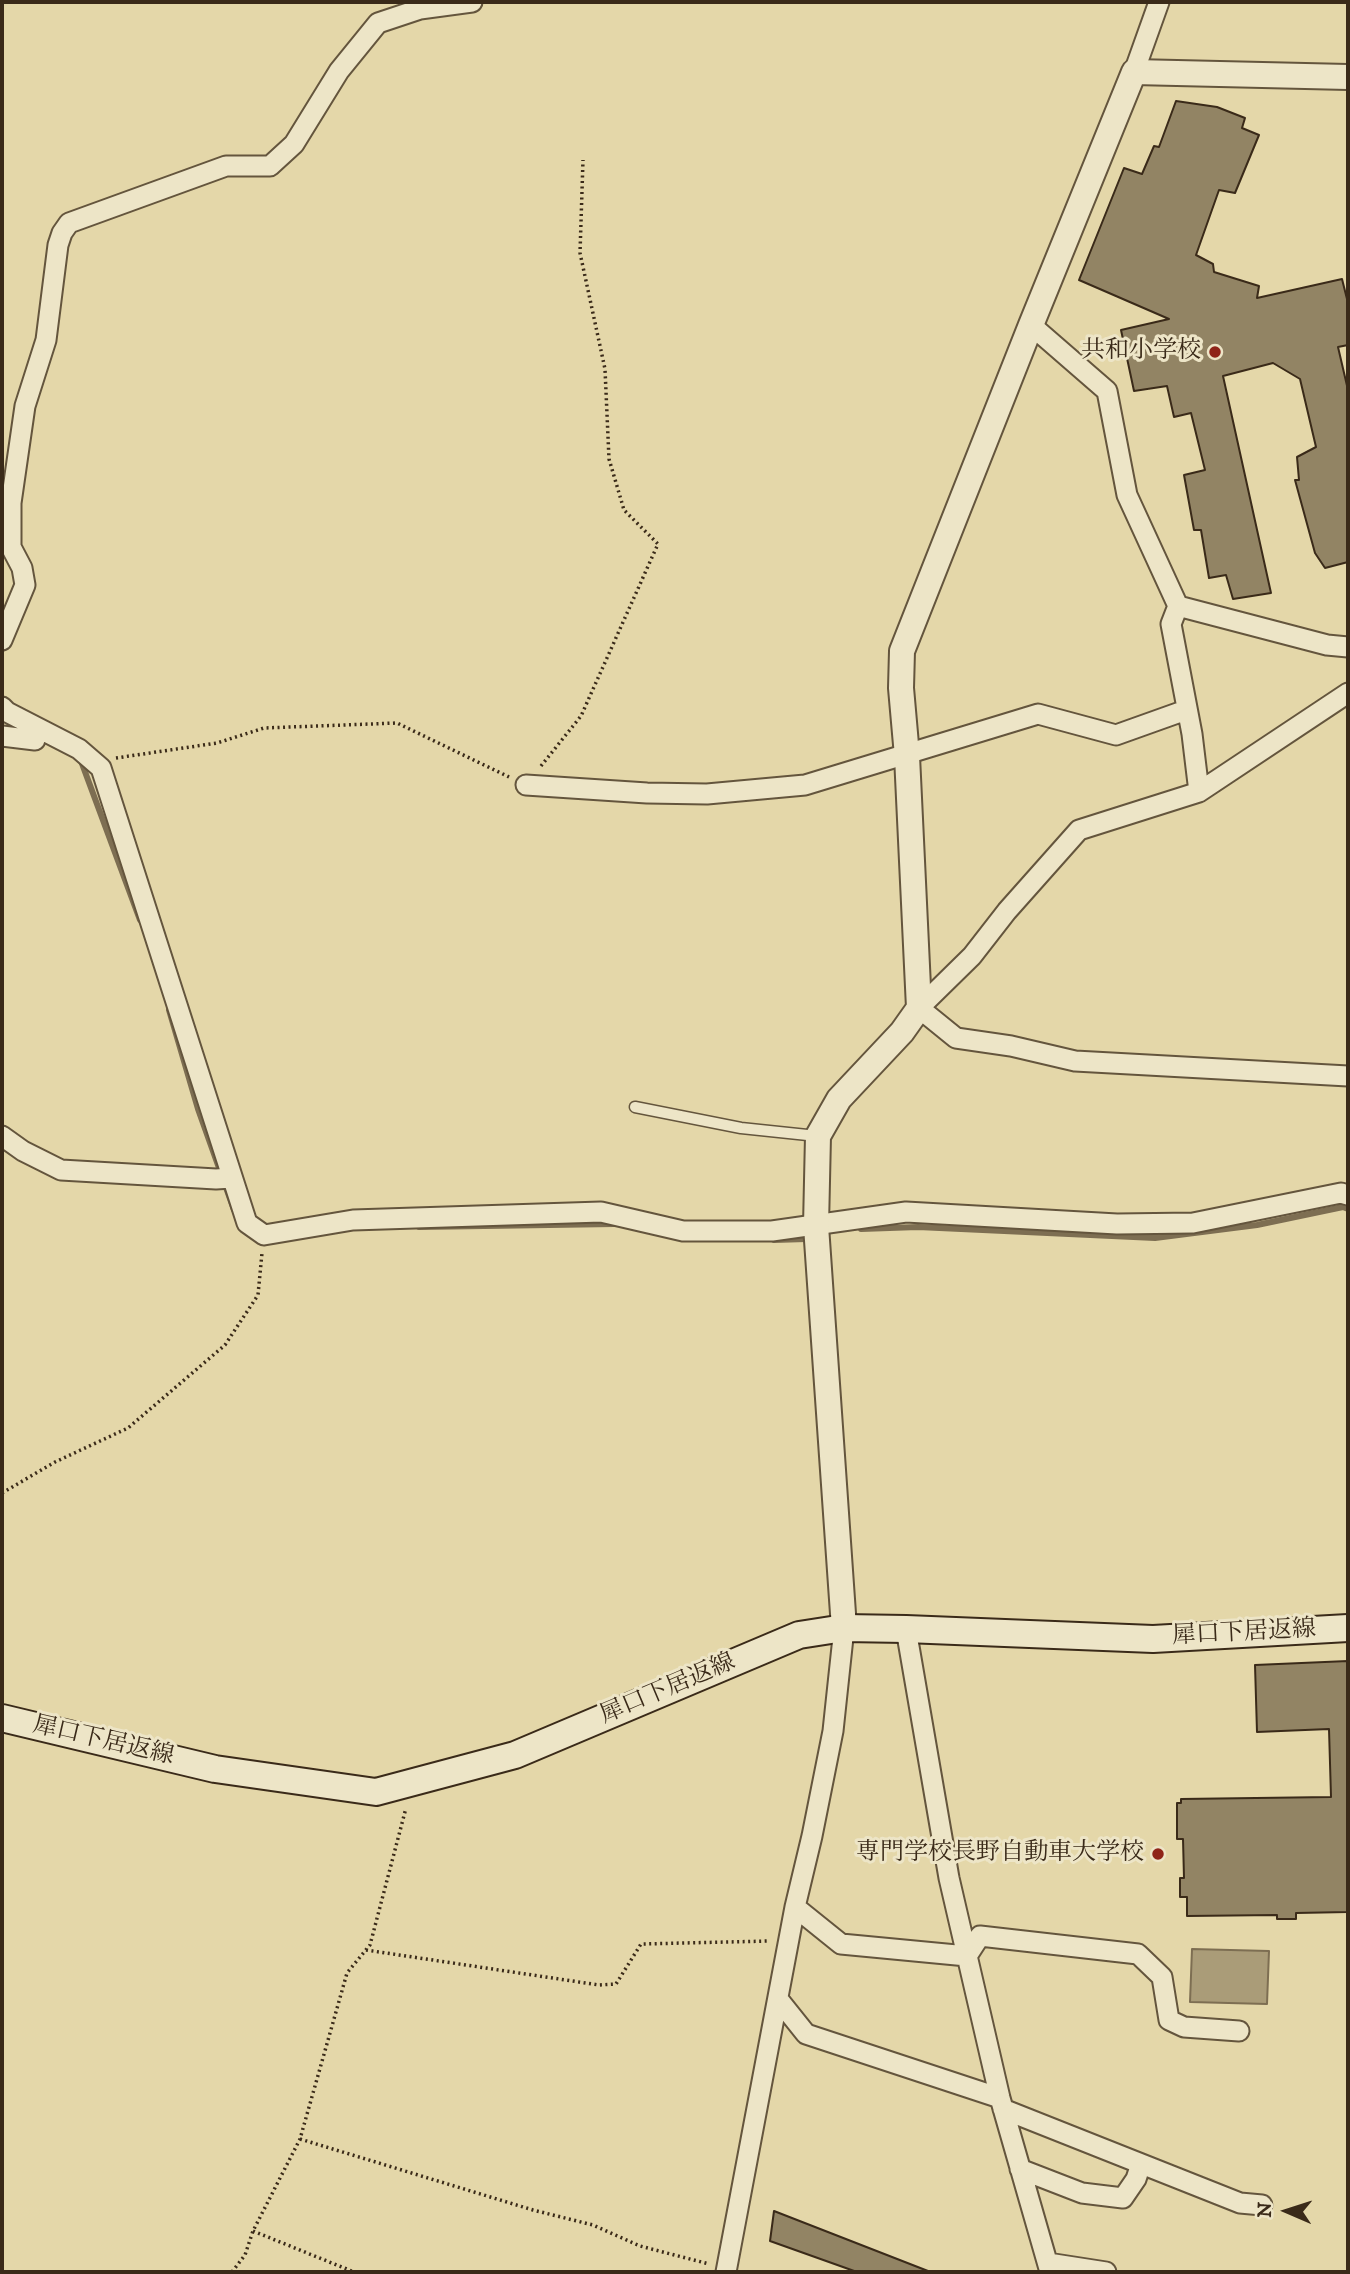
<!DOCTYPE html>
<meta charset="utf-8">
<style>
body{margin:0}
#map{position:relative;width:1350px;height:2274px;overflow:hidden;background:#e4d7a9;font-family:"IM FELL DW Pica",serif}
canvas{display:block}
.frame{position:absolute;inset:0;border:4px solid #3a2a19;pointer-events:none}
.north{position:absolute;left:1252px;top:2176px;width:70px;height:70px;-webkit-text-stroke:5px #ede5c7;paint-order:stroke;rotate:273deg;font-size:19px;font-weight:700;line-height:28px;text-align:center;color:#3a2a19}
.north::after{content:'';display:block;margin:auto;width:24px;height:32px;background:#3a2a19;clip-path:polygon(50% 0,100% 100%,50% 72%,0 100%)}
</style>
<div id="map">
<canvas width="1350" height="2274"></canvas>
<div class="frame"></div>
<div class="north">N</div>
</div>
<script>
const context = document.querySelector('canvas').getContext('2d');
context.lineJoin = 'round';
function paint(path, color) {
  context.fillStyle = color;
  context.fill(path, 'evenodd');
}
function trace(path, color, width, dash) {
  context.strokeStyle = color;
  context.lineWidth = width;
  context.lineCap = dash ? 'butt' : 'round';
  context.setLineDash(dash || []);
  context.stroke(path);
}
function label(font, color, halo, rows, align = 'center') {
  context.font = font + ' "IM FELL DW Pica","Noto Serif JP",serif';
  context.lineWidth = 6;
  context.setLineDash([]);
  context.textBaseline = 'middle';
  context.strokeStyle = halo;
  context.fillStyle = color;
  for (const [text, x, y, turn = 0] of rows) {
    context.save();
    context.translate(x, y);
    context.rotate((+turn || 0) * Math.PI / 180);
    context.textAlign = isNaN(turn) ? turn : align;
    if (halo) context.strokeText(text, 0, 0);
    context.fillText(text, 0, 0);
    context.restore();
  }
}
const water = new Path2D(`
 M1192,1949L1269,1951L1267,2004L1190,2002Z`);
const stream = new Path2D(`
 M77,758L81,761L140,920
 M169,1010L198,1109L234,1210
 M419,1227L614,1224
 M861,1229L918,1227L1155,1238L1257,1225L1343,1207L1348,1209
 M774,1240L806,1239`);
const building = new Path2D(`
 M1176,101L1217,107L1245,118L1242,128L1259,135L1235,193L1219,190L1196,255L1213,264L1214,272L1259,286L1257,298L1342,279L1348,303V345L1338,347L1348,390V562L1325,568L1315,553L1295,480H1299L1297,457L1316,447L1300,379L1273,363L1223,376L1271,593L1233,599L1226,575L1209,578L1201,530H1194L1184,475L1205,470L1191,413L1174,417L1167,386L1134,391L1121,330L1169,319L1079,280L1124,168L1142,174L1154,146L1159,147Z
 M1348,1661V1912L1296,1913V1919H1277V1915L1187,1916V1897H1180V1878H1184L1183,1839H1177V1803H1181V1799L1331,1797L1329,1729L1257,1732L1255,1665Z
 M774,2211L928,2271V2272H857L770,2241Z`);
const path = new Path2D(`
 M116,758L217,743L264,728L397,723L509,777
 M541,766L581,716L658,544L624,510L609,459L605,369L580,253L583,160
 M2,1493L55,1462L128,1428L225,1345L258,1295L262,1253
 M366,1950L599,1985L616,1984L641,1944L770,1941
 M300,2139L533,2210L593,2225L640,2246L709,2264
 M253,2231L354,2272
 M232,2272L245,2255L253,2231L300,2139L347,1973L370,1945L406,1808`);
const service = new Path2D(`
 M635,1107L741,1128L817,1136`);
const minor = new Path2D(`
 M1134,72L1159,2
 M1031,325L1107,391L1127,495L1178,606L1327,645L1348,647
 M1178,606L1171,624L1192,734L1199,792
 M2,640L25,585L22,568L11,547V503L25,406L46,340L58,245L62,233L69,223L226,166H270L294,144L339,71L378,23L420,9L472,2
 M1348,693L1199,792L1079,830L1007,911L972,956L919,1008L956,1038L1011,1046L1075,1061L1348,1076
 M2,707L7,712L79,749L101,768L247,1223L264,1235L353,1220L601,1212L683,1231H772L906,1212L1117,1224L1193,1223L1341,1193L1348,1195
 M2,736L35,740L37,728
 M526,785L647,793L707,794L805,785L1038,714L1116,735L1186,710
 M2,1136L23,1151L61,1170L216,1179L231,1178
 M906,1629L949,1878L1000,2098L1050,2272
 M795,1907L841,1944L967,1956L980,1936L1138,1954L1162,1977L1169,2020L1184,2027L1239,2031
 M778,1999L806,2034L1000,2098
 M1003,2109L1240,2203L1262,2205
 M1020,2169L1082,2193L1123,2198L1136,2179L1141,2164
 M1048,2263L1106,2272
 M726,2272L795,1907L812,1836L833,1731L844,1628`);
const tertiary = new Path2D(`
 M844,1628L816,1226L818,1136L839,1099L902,1032L919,1008L907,756L901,688L902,651L1031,325L1134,72L1348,77`);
const secondary = new Path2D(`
 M2,1718L215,1769L376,1792L515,1755L799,1635L844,1628L906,1629L1153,1639L1348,1628`);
const markers = [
 [1215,352,7,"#8f2418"],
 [1158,1854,7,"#8f2418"]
];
const poiNames = [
 ["共和小学校",1201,352],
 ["専門学校長野自動車大学校",1144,1854]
];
const streetNames = [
 ["犀口下居返線",1244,1634,-3],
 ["犀口下居返線",668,1690,-23],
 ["犀口下居返線",103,1742,13]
];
paint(water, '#aa9c78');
trace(water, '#7d6e52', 2);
trace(stream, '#7d6e52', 6);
paint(building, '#928464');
trace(building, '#3a2a19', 2);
trace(service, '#64553d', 13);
trace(minor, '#64553d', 23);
trace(tertiary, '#64553d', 28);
trace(secondary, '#3a2a19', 30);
trace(path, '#3a2a19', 3.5, [2, 3.5]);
trace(service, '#ede5c7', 10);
trace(minor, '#ede5c7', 19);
trace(tertiary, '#ede5c7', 24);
trace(secondary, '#ede5c7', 26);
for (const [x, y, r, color] of markers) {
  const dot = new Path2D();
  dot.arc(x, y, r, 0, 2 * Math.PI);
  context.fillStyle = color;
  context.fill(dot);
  trace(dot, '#ede5c7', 2.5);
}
label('24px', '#3a2a19', '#ede5c7', poiNames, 'right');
label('24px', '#3a2a19', '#ede5c7', streetNames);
</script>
